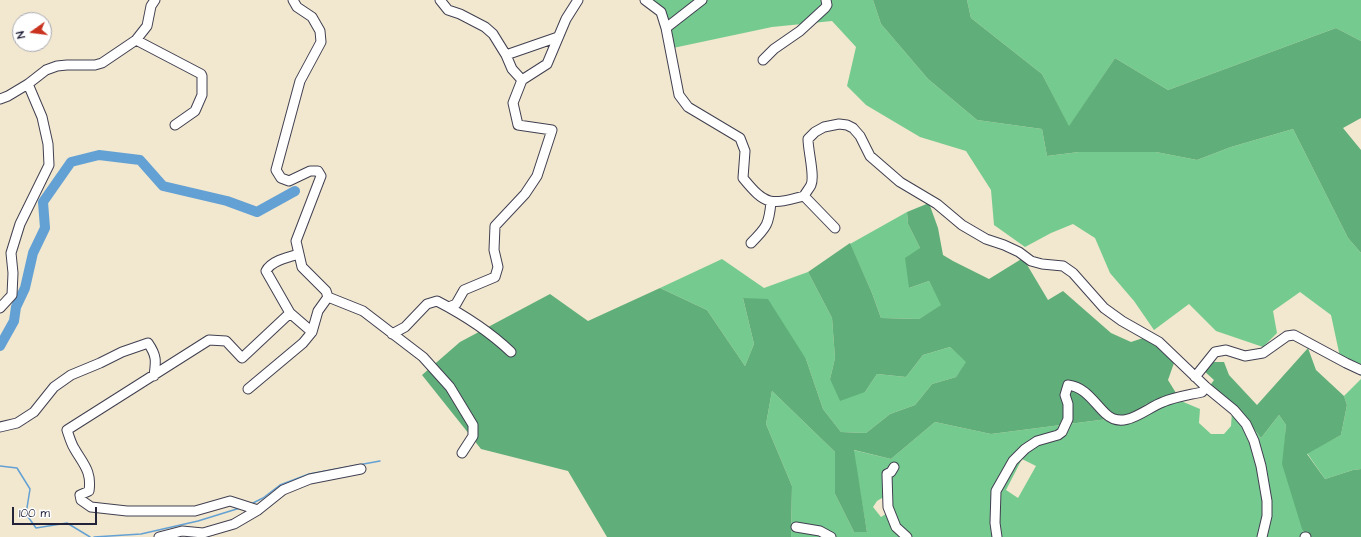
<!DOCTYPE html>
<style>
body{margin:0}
#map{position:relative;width:1361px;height:537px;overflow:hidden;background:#f2e7cf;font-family:"Architects Daughter",sans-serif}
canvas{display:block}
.north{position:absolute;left:12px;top:12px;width:40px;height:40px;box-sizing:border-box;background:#fff;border:1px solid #a7a7b1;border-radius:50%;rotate:256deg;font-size:11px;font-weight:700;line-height:16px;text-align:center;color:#22223b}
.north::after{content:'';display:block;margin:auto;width:14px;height:18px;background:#c8321e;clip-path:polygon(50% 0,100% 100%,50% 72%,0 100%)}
.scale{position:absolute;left:12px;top:507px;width:85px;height:18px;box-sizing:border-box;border:2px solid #22223b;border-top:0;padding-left:5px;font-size:12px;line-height:14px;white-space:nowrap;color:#22223b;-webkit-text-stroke:3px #fff;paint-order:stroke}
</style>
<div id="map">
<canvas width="1361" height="537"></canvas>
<div class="north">N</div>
<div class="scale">100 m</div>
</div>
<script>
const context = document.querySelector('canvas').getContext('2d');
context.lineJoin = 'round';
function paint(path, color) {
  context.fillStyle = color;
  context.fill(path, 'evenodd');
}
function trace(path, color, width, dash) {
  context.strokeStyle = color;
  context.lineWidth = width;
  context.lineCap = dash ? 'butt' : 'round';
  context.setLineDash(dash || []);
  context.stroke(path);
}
const green = new Path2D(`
 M649,0H873L881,24L928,79L977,120L1042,129L1047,156L1079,152H1156L1197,160L1231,147L1293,129L1348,238L1361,253V376L1340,357L1331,315L1300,292L1273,311L1277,333L1263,347L1216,331L1189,304L1154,330L1134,301L1110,273L1095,238L1073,224L1051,233L1025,247L994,225L991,190L966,151L920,137L866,105L847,86L856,47L832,21L772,27L673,48Z
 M967,0H1361V41L1336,28L1168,90L1115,58L1069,127L1042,74L971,18Z
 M907,212L908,224L920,248L909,288L929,281L942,305L919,319L881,318L872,293L850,244Z
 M722,259L764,288L808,272L832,318L835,358L830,379L865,392L877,374L906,377L923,355L950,347L967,362L956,377L932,384L915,405L890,414L866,433L841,432L823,409L806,359L743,298L754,344L745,366L707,310L660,288Z
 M1361,379V469L1353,470L1325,479L1307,453L1341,435L1347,405L1344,396Z
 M772,391L835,452V494L854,532H867L853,450L891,459L935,422L991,434L1131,416L1146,404L1176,393L1181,401L1200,409L1199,423L1211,434H1224L1231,426L1232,412L1239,410L1261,438L1279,415L1286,425L1283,464L1308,537H791L792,486L766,424ZM1022,459L1036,466L1018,498L1006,490ZM882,498L890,506L889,512L881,517L873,507L877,501Z`);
const forest = new Path2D(`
 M873,0H967L971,18L1042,74L1069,126L1115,58L1168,90L1336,28L1361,41V118L1343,128L1361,150V253L1348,238L1293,129L1231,147L1197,160L1156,152H1079L1047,156L1042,129L977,120L928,79L881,24Z
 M929,203L938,228L943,255L953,261L989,279L1023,258L1048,300L1063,291L1111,333L1131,342L1146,337L1174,363L1168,380L1176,393L1146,404L1131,416L991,434L935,422L891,459L854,450L867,532H854L835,494V452L772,391L766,424L792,486L791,537H607L568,471L481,449L422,375L460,342L550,294L588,321L660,288L707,310L745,366L754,344L743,298L768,299L806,359L823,409L841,432L866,433L890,414L915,405L932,384L956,377L966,362L950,347L923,355L906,377L877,374L865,392L840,401L830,379L835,358L832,318L808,272L850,243L872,293L881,318L919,319L941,305L929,281L909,288L905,258L920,248L908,224L907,212Z
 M1308,348L1316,370L1344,396L1347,405L1341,435L1307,454L1325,479L1353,470L1361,469V537H1308L1302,529L1282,464L1286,425L1279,415L1261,438L1239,410L1209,387L1214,380L1203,370L1210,362H1224L1229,375L1257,405Z`);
const stream = new Path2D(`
 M0,466L17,468L30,489L26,514L36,528L67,523L90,537
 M251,504L263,498L280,485L309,474L380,461
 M94,537L141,534L198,521L240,508`);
const river = new Path2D(`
 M0,346L14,321L16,307L25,288L33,253L45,228L43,202L71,162L99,155L140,160L163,186L227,201L257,212L295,191`);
const minor = new Path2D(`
 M440,0L448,10L460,14L485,27L493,34L506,55L512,69L522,80L547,64L566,19L578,0
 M645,0L661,12L666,28L679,95L688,107L740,138L745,151L743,178C766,206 770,205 804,196C806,192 809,189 811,185C815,176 808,151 808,139L815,132L824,127L839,124L847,125L853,128L860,136L870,156L900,182L937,204L962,225L986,239L1004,245L1019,252L1031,261L1042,264L1063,266L1073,273L1104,308L1122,321L1159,342L1206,387L1234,410L1246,424L1254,441L1261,466L1267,501V516L1262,537
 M666,28L702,0
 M136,40L201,74L202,76V95L195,111L175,125
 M506,55L558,37
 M763,60L774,49L800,31L825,8L827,5L826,0
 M0,99L8,96L28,84L46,70L57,66L67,65H95L102,63L136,40L147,26L151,6L155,0
 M804,196L835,228
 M751,243C767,227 769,224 771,202
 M328,297L363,311L423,357L450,387L473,425V436L462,453
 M449,307L456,304L464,290L495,277L498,267L494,250L495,226L525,194L537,176L552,130L518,125L513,103L522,80
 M0,308L12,295L13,273L11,253L20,224L49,165L48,144L42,117L28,84
 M290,313L266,271C271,261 288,257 299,254
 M392,334L405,327L427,304L437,301C464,315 489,331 511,352
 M1195,377L1215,352L1226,350L1245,356L1263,353L1287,336L1294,335L1346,363L1361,370
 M248,389L303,343L312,332
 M0,427L17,423L34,412L54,387L71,375L100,363L122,352L148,343C157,356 156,361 154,376
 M894,467L891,472L887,474L888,507L896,527L907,537
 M258,510L230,501L195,511H127L91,507L81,500L80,495L89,491C92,471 83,464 74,448C71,443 69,436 67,430L209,340L226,341L242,358L290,313L312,332L318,311L328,297L326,291L302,267L296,241L321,176L318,171H310L289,181L281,178L276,170L300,81L321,42L320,31L312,17L297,7L293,0
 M796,527L820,531L831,537
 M159,537L182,531L203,533L234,524L258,510L283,490L310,479L361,469
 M997,537L995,523L996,491L1013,461L1025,449L1037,441L1058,435L1062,432L1068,419V404L1065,395L1068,385C1086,387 1094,403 1106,414C1124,431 1146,408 1163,402C1175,397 1189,395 1202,392L1206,387
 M1305,537H1306`);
paint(green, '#75cb8f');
paint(forest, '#60af7a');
trace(stream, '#63a1d4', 1.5);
trace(river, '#63a1d4', 10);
trace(minor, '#414051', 11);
trace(minor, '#fff', 9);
</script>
